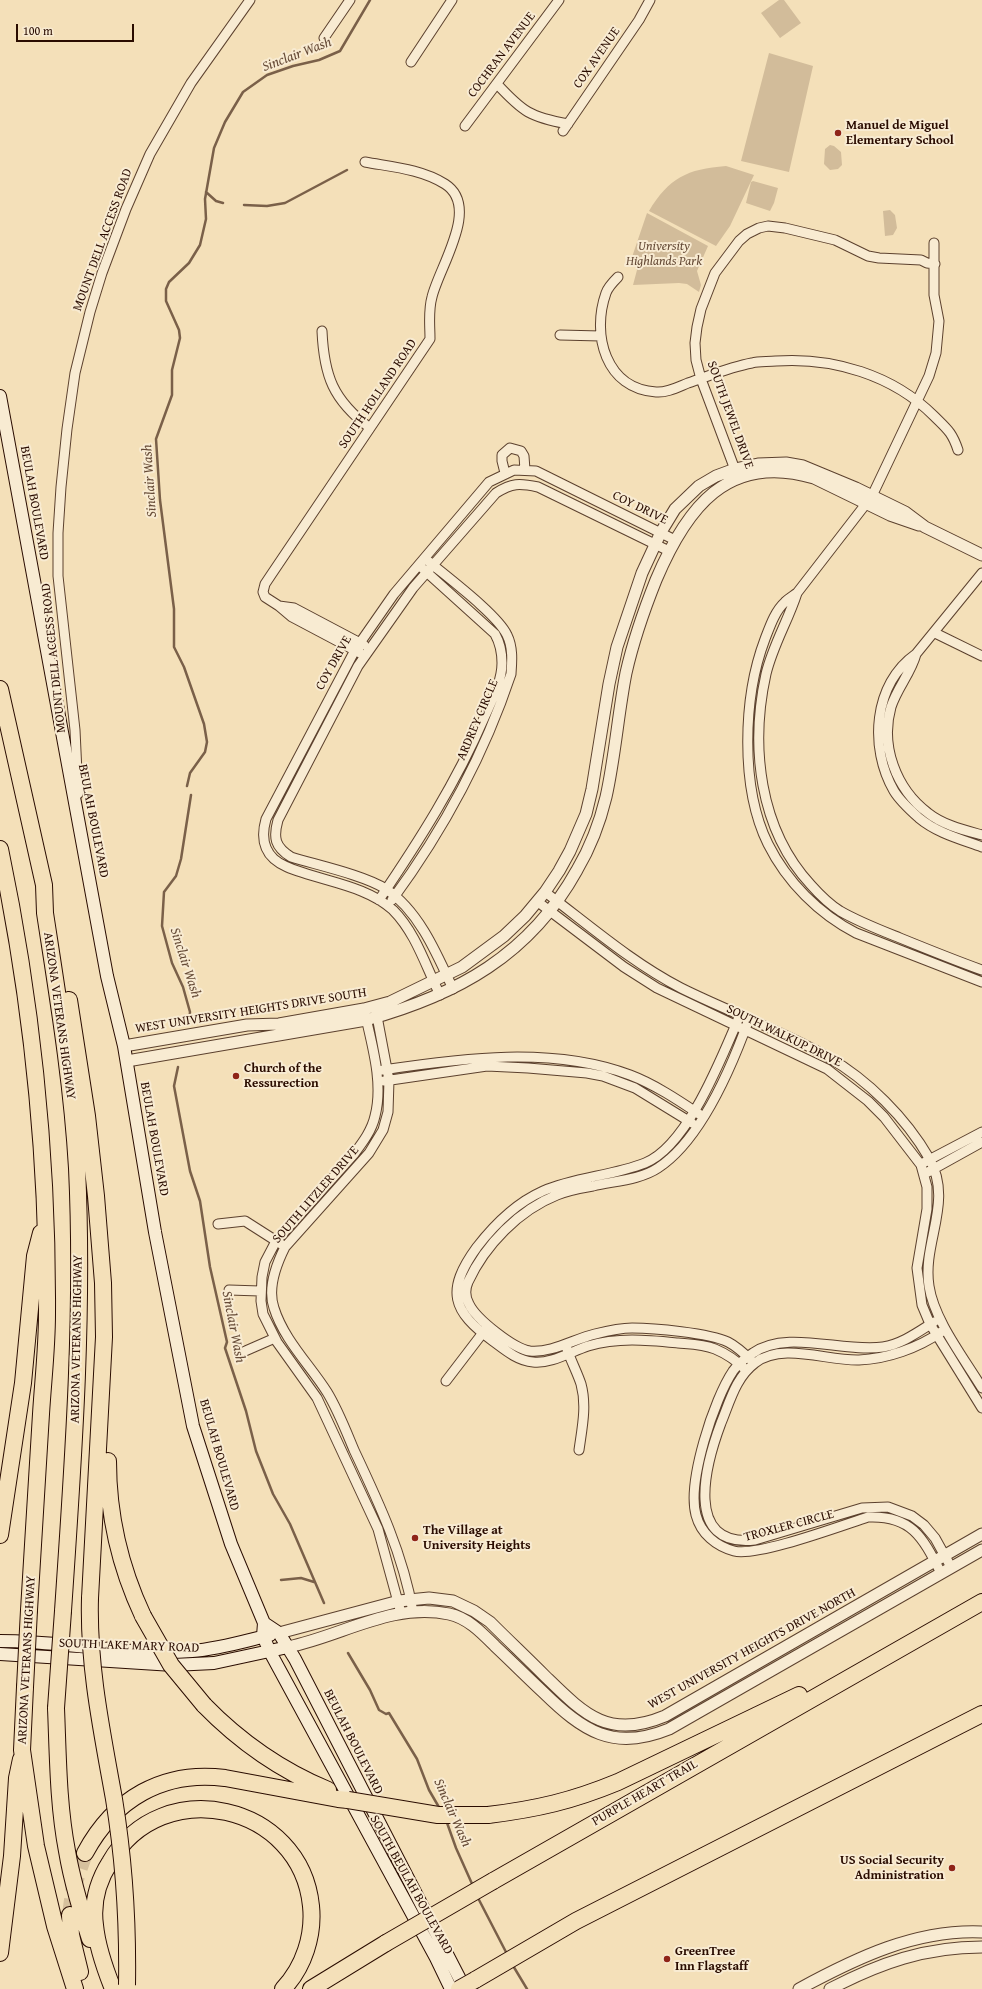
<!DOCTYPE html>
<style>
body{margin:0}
#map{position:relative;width:982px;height:1989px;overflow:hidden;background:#f4e0b9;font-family:"Gentium Book Plus",serif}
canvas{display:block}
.scale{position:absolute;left:16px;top:24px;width:118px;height:18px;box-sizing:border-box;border:2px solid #2a0c00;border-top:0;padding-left:5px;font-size:12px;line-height:14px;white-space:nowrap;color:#2a0c00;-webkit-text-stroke:3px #f8ebd2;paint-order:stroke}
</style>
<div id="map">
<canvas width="982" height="1989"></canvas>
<div class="scale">100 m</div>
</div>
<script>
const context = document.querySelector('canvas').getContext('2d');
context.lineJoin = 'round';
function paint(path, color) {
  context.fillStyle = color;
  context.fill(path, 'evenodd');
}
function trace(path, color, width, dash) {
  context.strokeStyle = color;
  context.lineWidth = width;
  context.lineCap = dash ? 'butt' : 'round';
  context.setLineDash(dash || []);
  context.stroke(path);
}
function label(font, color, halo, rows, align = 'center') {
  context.font = font + ' "Gentium Book Plus",serif';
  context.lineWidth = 4;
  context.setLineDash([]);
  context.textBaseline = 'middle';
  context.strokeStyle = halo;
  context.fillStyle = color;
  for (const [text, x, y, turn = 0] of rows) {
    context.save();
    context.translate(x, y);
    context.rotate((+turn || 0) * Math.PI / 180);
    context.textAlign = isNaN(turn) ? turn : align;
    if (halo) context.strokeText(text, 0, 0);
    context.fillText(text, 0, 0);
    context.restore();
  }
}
const green = new Path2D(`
 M779,0H784L801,23L780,38L761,13Z
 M769,53L813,66L789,172L741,161Z
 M830,145L834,146L841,152L842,165L838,169L830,170L824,164L825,149Z
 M726,166L754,175L730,226L716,246L649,211C669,178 687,169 726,166Z
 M753,181L778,188L774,203L770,211L746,203L751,182Z
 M890,210L895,215L897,228L893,235L885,236L883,211Z
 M647,213L708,246L697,271L701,285L699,292L687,284L679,283L633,285L637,270L631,260Z`);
const stream = new Path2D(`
 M206,192L216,201L223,203
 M244,205L267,206L285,203L347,170
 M187,786L190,773L205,752L207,742L204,724L184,667L174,647V609L160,500L156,439L172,395V370L180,338L179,330L166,301V289L169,282L189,263L200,245L206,219L205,199L214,148L225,122L243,92L267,75L293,66L319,60L340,51L370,0
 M189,1022L190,1012L183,987L172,963L162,926L164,892L176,876L181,859L191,795
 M178,1067L174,1086L190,1171L200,1201L210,1267L227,1342L225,1348L246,1411L256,1451L273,1494L290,1524L324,1603
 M281,1580L301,1578L314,1582
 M348,1653L370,1690L379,1710L386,1714L389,1713L417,1759L429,1790L440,1809
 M446,1820L456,1848L473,1886
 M477,1896L507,1954
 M512,1964L527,1989`);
const motorwayTunnel = new Path2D(`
 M70,1915L74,1885L85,1853`);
const minor = new Path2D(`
 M324,38L350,0
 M411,62L452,0
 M497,84C523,112 530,117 568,124
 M465,126L559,0
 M563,131L639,20L650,0
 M934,243V295L939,321L936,353L929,376L872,496L797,593C793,596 789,598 785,602C775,611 770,626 765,639C743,697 740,787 768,844C787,882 819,914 856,933L982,982
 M618,277C614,281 608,287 606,293C591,335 606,389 656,392C667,393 678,387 688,383C709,376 730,367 752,363C759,361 768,362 776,361C833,357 893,375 934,416C947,429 952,432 958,450
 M322,331C324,376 333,400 370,428
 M560,335L601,336
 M505,473L502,461V455L510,448L521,451L524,456L525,470
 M737,475L701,379L696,360L695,343L697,327L701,309L715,273L739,241L747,234L759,228L768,226L785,228L835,240L868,256L879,258L921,260L927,263L935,264
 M982,573L916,654C873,684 869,748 894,791C900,801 910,810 919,818C937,833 960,839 982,847
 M797,593C788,621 773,645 766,674C750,746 759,829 811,885C819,894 829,904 840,911C859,922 880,930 900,938C927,949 954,960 982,970
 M279,606L294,608L364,645
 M935,633L982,656
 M360,653L292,617L279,606L265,597L263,592L265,584L271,575L430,339C430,325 428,311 432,297C439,267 481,207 445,184C421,169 392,167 365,162
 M916,654C911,673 897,688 891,707C880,746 896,789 928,813C943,825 964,830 982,835
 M78,794L75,730L58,576V533L61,487L67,429L75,373L90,312L102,273L126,209L150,154L191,83L250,0
 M545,892C589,925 631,962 681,988C729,1012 781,1030 828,1057C868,1080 906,1118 929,1158C954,1202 922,1242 929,1286C934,1320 964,1358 982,1388
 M379,900C419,841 456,783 484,718C491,702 502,682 502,663C502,653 500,643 495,634L422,568
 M392,900C442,832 484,755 511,674C512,661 513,647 507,635C498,615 447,577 428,561
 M538,902L624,967L657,988L827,1069L868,1101L884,1117L921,1165L927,1187V1209L917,1268L922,1305L930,1324L982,1408
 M453,989C437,954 419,911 386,889C364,875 317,865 291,857C275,847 273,838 278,820L358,666L413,588L496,493C512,483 519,483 538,487L669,551
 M440,995C426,967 416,933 393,910C370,889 335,883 307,874C295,870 283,867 274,859C262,848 262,833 266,819L355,650L394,594L489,482L514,470L536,471L675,540
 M364,1009C371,1042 384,1082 375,1116C372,1130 363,1142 354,1154L276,1241L265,1262L262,1277L261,1301L263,1314L277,1342L317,1398L378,1529L401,1613
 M376,1011L389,1080L388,1112L383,1130L369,1153L285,1247C276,1265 267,1288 274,1308C284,1340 310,1365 327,1392C338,1410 346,1431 354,1450C379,1503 403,1554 413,1612
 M740,1015C722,1056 688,1146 645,1163C612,1176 575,1177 543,1191C516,1203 494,1225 477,1247C445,1291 452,1311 493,1341C505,1350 518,1361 533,1362C551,1364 570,1352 588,1346C618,1337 647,1340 678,1343C690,1344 703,1344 715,1349C727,1354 737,1361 746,1370
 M749,1019C732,1066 701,1140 658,1168C640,1180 614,1181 593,1186C581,1188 569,1190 557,1195C519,1210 485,1245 468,1282C465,1289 465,1297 469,1304C476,1319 514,1349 530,1351C552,1353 574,1339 595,1334C607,1331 620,1328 632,1328C654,1328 709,1333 728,1342C738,1347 746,1355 754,1363
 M383,1070C462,1058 553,1046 630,1075C654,1084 678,1100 699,1114
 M384,1081L487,1066L528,1068L587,1073L603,1076L635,1088L692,1123
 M925,1162L982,1132
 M928,1172L982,1142
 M218,1224L245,1221L281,1244
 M229,1290L260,1291
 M934,1322C918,1332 902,1344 883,1347C843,1353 787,1329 753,1353C745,1358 738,1364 733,1371C714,1399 687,1482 696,1515C701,1534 716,1546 734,1551C757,1557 840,1526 868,1517C912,1515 923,1538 941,1573
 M941,1332C918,1348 887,1359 859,1360C827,1361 782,1342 755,1363C736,1377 730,1401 721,1423C706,1463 682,1548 755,1540L862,1508L888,1507L912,1516L924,1525L935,1538L951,1567
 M567,1349C571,1361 577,1372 581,1384C587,1406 582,1428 579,1450
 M243,1352L275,1338
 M446,1381L485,1330`);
const tertiary = new Path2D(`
 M124,1046L247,1025L279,1024L364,1009L390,1002L462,967L504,936L525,916L545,892L559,871L570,851L586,814L592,789L609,684L617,647L642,573L661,532L675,509L699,486L716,476L735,469L758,464L786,463L803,466L856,488L905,512L925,527L982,555
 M127,1061L366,1020C457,995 530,955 577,870C590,848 600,822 606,797C615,757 618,714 626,673C633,642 644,610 656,580C686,509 727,452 814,478L890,515L919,525
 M279,1633L399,1601L429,1598L453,1601L474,1611L490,1622C508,1640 527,1658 545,1676C584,1714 608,1740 665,1716L982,1534
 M288,1647C342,1636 392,1602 449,1614C468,1618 482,1633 495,1646C511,1661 527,1677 543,1692C583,1731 613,1752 669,1729L982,1550
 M799,1989C856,1958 916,1929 982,1932
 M830,1989C880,1963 925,1947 982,1947`);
const secondary = new Path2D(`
 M0,396L107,976L124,1046L155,1232L193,1426L231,1544L264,1623L279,1633L295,1659L465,1989
 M264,1623L263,1636L270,1652L436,1958L451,1989
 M0,1641C64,1641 128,1656 192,1651C219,1649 245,1641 270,1635
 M0,1654L173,1665L214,1663L288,1647`);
const motorway = new Path2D(`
 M0,689L44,885L45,913C58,998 72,1082 77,1168C84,1316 73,1463 63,1611
 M0,849C32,1002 48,1158 47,1314C47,1348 43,1381 41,1414C37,1479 33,1545 29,1610
 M69,1000L87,1116L96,1196L103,1283L104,1337L90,1598
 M108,1461C108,1515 120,1567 143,1616
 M0,1535L23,1383L35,1256L41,1233
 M25,1687L22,1750L36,1846L55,1926L75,1989
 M204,1705C240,1742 280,1770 328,1790
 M56,1708C58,1756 58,1804 67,1851C72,1881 81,1910 90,1939
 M488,1815C537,1809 572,1801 618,1782L799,1695
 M85,1853C114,1799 163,1770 225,1778L338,1799L348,1800
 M493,1881L982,1602
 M70,1915L71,1935L80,1972
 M0,1953L12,1856L17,1778L21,1759
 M475,1980L576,1921L982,1714
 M113,1989C105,1969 97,1946 95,1925C92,1903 98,1881 110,1862C162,1772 301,1804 311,1906C314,1935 304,1967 283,1989
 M311,1989L386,1943`);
const motorwayBridge = new Path2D(`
 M90,1598C88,1666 102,1732 114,1799C124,1860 128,1923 127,1985
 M143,1616L171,1665L204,1705
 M25,1687L29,1610
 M56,1708L63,1611
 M348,1800L438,1815H488
 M386,1943L493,1881
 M459,1989L475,1980`);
const markers = [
 [838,133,4,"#8f2418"],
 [236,1076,4,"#8f2418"],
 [415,1538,4,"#8f2418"],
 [952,1868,4,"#8f2418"],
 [667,1959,4,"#8f2418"]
];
const streetNames = [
 ["COCHRAN AVENUE",502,55,-53],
 ["COX AVENUE",597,58,-55],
 ["MOUNT DELL ACCESS ROAD",103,240,-70],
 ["SOUTH HOLLAND ROAD",378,394,-56],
 ["SOUTH JEWEL DRIVE",730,415,70],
 ["BEULAH BOULEVARD",34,503,80],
 ["COY DRIVE",640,508,26],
 ["MOUNT DELL ACCESS ROAD",54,658,-96],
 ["COY DRIVE",334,663,-61],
 ["ARDREY CIRCLE",478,720,-67],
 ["BEULAH BOULEVARD",93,821,79],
 ["WEST UNIVERSITY HEIGHTS DRIVE SOUTH",251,1011,-9],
 ["ARIZONA VETERANS HIGHWAY",59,1016,82],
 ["SOUTH WALKUP DRIVE",784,1036,26],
 ["BEULAH BOULEVARD",154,1139,80],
 ["SOUTH LITZLER DRIVE",316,1195,-49],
 ["ARIZONA VETERANS HIGHWAY",77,1339,-89],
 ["BEULAH BOULEVARD",219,1455,74],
 ["TROXLER CIRCLE",789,1526,-15],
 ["SOUTH LAKE MARY ROAD",129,1646,2],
 ["WEST UNIVERSITY HEIGHTS DRIVE NORTH",752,1649,-29],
 ["ARIZONA VETERANS HIGHWAY",27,1660,-87],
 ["BEULAH BOULEVARD",353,1742,63],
 ["PURPLE HEART TRAIL",645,1793,-30],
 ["SOUTH BEULAH BOULEVARD",411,1885,61]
];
const poiNames = [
 ["Manuel de Miguel",846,126],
 ["Elementary School",846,141],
 ["Church of the",244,1069],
 ["Ressurection",244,1084],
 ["The Village at",423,1531],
 ["University Heights",423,1546],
 ["US Social Security",944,1861,"right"],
 ["Administration",944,1876,"right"],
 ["GreenTree",675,1952],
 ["Inn Flagstaff",675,1967]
];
const parkNames = [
 ["University",664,247],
 ["Highlands Park",664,262]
];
const waterNames = [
 ["Sinclair Wash",297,55,-21],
 ["Sinclair Wash",150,481,-94],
 ["Sinclair Wash",185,963,72],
 ["Sinclair Wash",233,1327,79],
 ["Sinclair Wash",452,1813,66]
];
paint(green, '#d2bc9a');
trace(stream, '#7a6049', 2.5);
trace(motorwayTunnel, '#d6c09d', 16, [16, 8]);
trace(minor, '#5c412e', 11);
trace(tertiary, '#5c412e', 13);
trace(secondary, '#2a0c00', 14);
trace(motorway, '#2a0c00', 18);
trace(minor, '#f8ebd2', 9);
trace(tertiary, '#f8ebd2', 11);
trace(secondary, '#f8ebd2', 12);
trace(motorway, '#f4e0b9', 16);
trace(motorwayBridge, '#2a0c00', 18, []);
trace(motorwayBridge, '#f4e0b9', 16);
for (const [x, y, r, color] of markers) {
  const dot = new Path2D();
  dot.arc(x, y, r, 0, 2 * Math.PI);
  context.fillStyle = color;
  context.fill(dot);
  trace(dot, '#f8ebd2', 1.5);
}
label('13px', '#2a0c00', '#f8ebd2', streetNames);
label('bold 13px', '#2a0c00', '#f8ebd2', poiNames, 'left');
label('italic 13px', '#654a36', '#f8ebd2', parkNames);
label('italic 14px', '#664b37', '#f8ebd2', waterNames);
</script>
